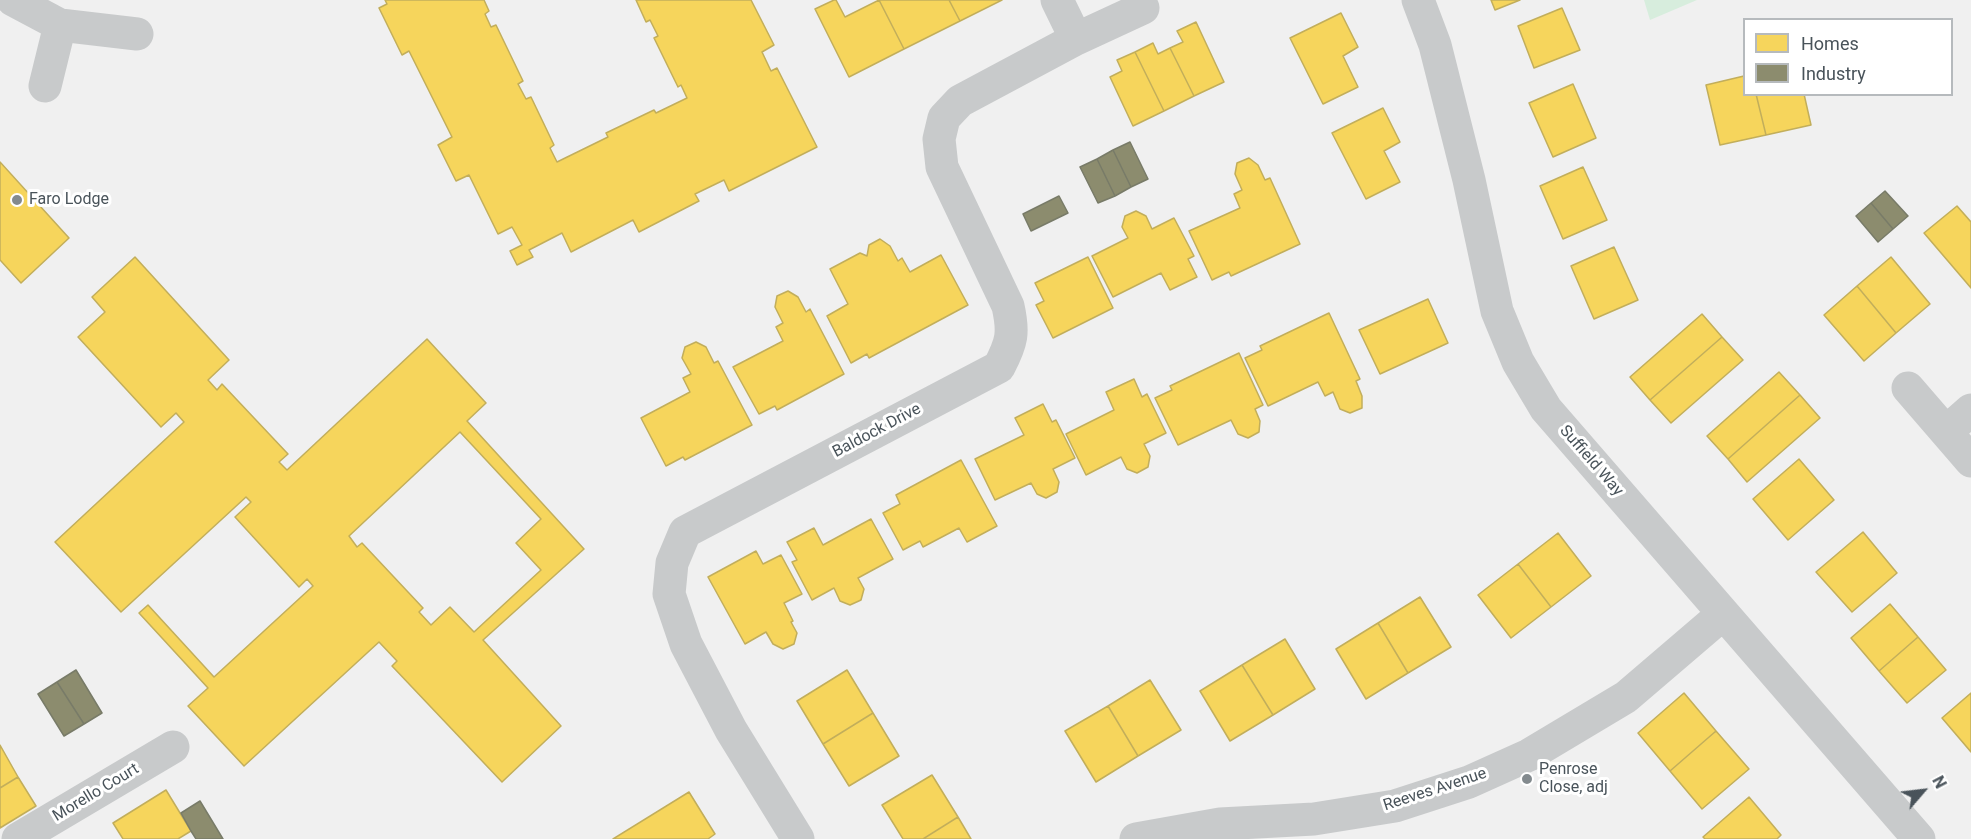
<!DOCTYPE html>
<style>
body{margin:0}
#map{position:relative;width:1971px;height:839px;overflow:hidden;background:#f0f0f0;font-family:Roboto,sans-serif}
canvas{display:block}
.legend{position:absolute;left:1743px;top:18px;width:210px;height:78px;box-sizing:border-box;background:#fff;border:2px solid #b6babd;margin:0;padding:8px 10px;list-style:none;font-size:18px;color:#49535a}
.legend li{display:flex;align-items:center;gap:12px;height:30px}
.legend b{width:30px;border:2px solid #b6babd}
.north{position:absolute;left:1893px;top:761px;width:60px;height:60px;-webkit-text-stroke:4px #fff;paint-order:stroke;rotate:62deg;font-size:16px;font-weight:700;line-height:24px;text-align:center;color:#49535a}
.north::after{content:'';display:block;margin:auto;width:21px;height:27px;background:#49535a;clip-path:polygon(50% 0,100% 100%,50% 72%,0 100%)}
</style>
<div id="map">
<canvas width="1971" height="839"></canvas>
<ul class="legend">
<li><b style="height:16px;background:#f6d55c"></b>Homes</li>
<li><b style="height:16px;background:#8c8c6e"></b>Industry</li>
</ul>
<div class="north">N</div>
</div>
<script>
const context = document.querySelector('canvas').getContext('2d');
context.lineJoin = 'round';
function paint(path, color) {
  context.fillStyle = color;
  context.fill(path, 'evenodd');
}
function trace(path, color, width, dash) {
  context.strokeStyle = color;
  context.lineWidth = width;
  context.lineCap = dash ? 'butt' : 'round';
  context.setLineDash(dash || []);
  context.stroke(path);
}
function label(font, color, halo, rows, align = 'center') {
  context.font = font + ' Roboto,sans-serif';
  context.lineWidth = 6;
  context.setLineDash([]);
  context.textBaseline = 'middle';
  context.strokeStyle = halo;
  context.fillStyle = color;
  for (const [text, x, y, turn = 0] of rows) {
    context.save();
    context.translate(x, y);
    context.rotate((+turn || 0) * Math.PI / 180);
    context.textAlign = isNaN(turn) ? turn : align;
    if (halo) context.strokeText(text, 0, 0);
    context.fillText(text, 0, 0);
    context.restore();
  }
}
const green = new Path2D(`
 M1644,0H1697L1650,20Z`);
const homes = new Path2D(`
 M385,0H484L489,11L485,14L491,27L496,25L523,81L518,84L526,99L531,97L554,145L550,148L557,162L608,137L606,133L654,110L656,113L687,98L681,85L678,87L654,38L658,36L650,20L646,22L636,0H751L774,45L762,52L771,71L777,68L817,147L729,191L724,180L695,194L699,201L639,232L633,220L571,252L562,233L529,250L533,257L517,265L510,251L522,245L512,227L498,234L469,175L456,181L438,145L452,137L409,51L402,55L379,8L387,4Z
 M834,0H836L845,17L879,0L904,49L849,77L815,9Z
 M879,0H949L960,21L904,49Z
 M949,0H1002L960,21Z
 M1491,0H1520L1495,10Z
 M1562,8L1580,50L1534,68L1518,26Z
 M1341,13L1358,47L1343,56L1358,87L1323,104L1290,38Z
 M1196,22L1224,82L1194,96L1170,48L1183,42L1177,31Z
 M1153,43L1158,54L1170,48L1194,96L1164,111L1135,52Z
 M1135,52L1164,111L1133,126L1110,77L1122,71L1117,60Z
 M1744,76V94H1756L1766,135L1720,145L1706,85Z
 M1573,84L1596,138L1553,157L1529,103Z
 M1756,94H1804L1811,125L1766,135Z
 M1383,108L1400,142L1384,151L1400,182L1366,199L1332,133Z
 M1249,158L1258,165L1265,180L1270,178L1300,244L1231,276L1229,272L1212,280L1189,231L1240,208L1234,194L1242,190L1235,174L1237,163Z
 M0,162L69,238L21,283L0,260Z
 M1583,167L1607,220L1563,239L1540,186Z
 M1957,206L1971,222V288L1924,233Z
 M1136,211L1146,216L1152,229L1174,218L1194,256L1188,259L1197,277L1170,290L1161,273L1113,297L1092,256L1128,238L1122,227L1125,216Z
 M880,239L890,246L898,261L902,258L910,272L941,255L968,305L869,358L867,354L851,363L827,316L848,304L830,269L860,253L867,256L869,245Z
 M1614,247L1638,300L1594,319L1571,266Z
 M135,257L229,360L208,380L217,390L222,384L288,454L279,462L287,470L427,339L486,403L467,421L584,549L483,640L561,726L502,782L392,666L397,661L379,642L244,766L188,706L208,688L139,613L148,605L214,677L313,586L307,579L299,587L235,517L251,502L246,497L121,612L55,542L184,422L176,413L161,427L78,337L105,312L92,297ZM460,432L541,519L516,543L541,570L474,632L450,607L431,625L419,612L423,608L362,543L357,547L349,536Z
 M1088,257L1113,308L1053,338L1036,305L1044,301L1035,283Z
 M1891,257L1930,304L1896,333L1857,286Z
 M1857,286L1896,333L1864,361L1824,315Z
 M788,291L798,297L806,312L810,309L844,374L777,410L775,406L759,414L733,367L783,341L776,327L783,323L775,307L777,296Z
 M1428,299L1448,343L1380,374L1359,330Z
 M1329,313L1360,379L1356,381L1362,396V408L1350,413L1340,409L1333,392L1325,396L1318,382L1268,406L1245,358L1262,350L1260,346Z
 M1702,314L1722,337L1650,400L1630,377Z
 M1722,337L1743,360L1671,423L1650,400Z
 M696,342L706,347L714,363L718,361L752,425L685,460L683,457L666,466L641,418L690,392L683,378L691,374L682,358L685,347Z
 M1239,353L1263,405L1255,409L1260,421L1259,432L1248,438L1238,434L1231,420L1178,445L1155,398L1172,390L1170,386Z
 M1779,372L1800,395L1728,459L1707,436Z
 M1134,379L1142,397L1147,394L1166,433L1144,444L1150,456L1148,467L1137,473L1127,469L1121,457L1086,475L1066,434L1114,410L1106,392Z
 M1800,395L1820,418L1747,482L1728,459Z
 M1043,404L1052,422L1056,420L1075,458L1053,469L1059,482L1057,492L1046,498L1037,494L1031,483L995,500L975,459L1024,435L1015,418Z
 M1799,459L1834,500L1788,540L1753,499Z
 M961,460L997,526L967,542L959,528L923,547L920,541L903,550L883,513L900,504L896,495Z
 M871,519L893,559L858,578L864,589L861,600L850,605L840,601L834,588L812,600L792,562L797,560L787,542L814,528L823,545Z
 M1863,532L1897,573L1852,612L1816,572Z
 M1558,533L1591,576L1551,607L1518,564Z
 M756,551L763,564L781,555L802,594L784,603L793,621L791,622L797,633L794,644L783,649L773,644L766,632L745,644L708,577Z
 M1518,564L1551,607L1511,638L1478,595Z
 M1420,597L1451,647L1408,673L1378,623Z
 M1890,604L1918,637L1879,671L1851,638Z
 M1378,623L1408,673L1366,699L1336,649Z
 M1918,637L1946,670L1907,703L1879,671Z
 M1285,639L1315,689L1273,715L1242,665Z
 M1242,665L1273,715L1230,741L1200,691Z
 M847,670L873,713L823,744L797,701Z
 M1150,680L1181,730L1138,756L1108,706Z
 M1684,693L1716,731L1670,771L1638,733Z
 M1971,693V752L1942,718Z
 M1108,706L1138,756L1096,782L1065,731Z
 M873,713L899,756L849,786L823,744Z
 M1716,731L1749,769L1702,809L1670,771Z
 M0,745L18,777L0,788Z
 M932,775L958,817L923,839H903L882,805Z
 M18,777L36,806L0,828V788Z
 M166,790L191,831L178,839H123L113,823Z
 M689,792L715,834L708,839H613Z
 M1749,797L1781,835L1777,839H1705L1703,837Z
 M958,817L971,839H923Z`);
const industry = new Path2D(`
 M1130,142L1148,179L1131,187L1113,150Z
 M1113,150L1131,187L1115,196L1097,159Z
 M1097,159L1115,196L1098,203L1080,167Z
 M1885,191L1908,216L1893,229L1871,203Z
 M1059,196L1068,213L1031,231L1023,214Z
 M1871,203L1893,229L1878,242L1856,216Z
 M76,670L102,713L84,724L57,682Z
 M57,682L84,724L64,736L38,694Z
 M200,801L223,839H196L191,831L181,813Z`);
const minor = new Path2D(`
 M13,0L60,25L137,34
 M1418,0L1435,45L1469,180L1497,311L1518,362L1546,409L1919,839
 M1076,39L1143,8
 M45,86L60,25
 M1908,388L1971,461
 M1946,432L1971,410
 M18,839L173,747
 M798,839L731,730L686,644L669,594L672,563L685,532L999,367C1012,342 1014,333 1008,306L942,167L939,139L944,118L960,101L1076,39L1057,0
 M1136,839L1220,824L1314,819L1395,806L1469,782L1529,755L1626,697L1723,614`);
const markers = [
 [17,200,6,"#838a8e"],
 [1527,779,6,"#838a8e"]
];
const poiNames = [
 ["Faro Lodge",29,200],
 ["Penrose",1539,770],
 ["Close, adj",1539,788]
];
const streetNames = [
 ["Baldock Drive",877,431,-28],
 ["Suffield Way",1591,461,49],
 ["Reeves Avenue",1435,790,-18],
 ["Morello Court",96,793,-31]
];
paint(green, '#d7eddd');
paint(homes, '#f6d55c');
trace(homes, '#c2ae5b', 1.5);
paint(industry, '#8c8c6e');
trace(industry, '#787b68', 1.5);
trace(minor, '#c8cacb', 33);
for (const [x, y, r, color] of markers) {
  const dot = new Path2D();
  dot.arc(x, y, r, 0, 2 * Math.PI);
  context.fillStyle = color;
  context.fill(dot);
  trace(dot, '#fff', 2);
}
label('16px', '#49535a', '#fff', poiNames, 'left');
label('16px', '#49535a', '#fff', streetNames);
</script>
